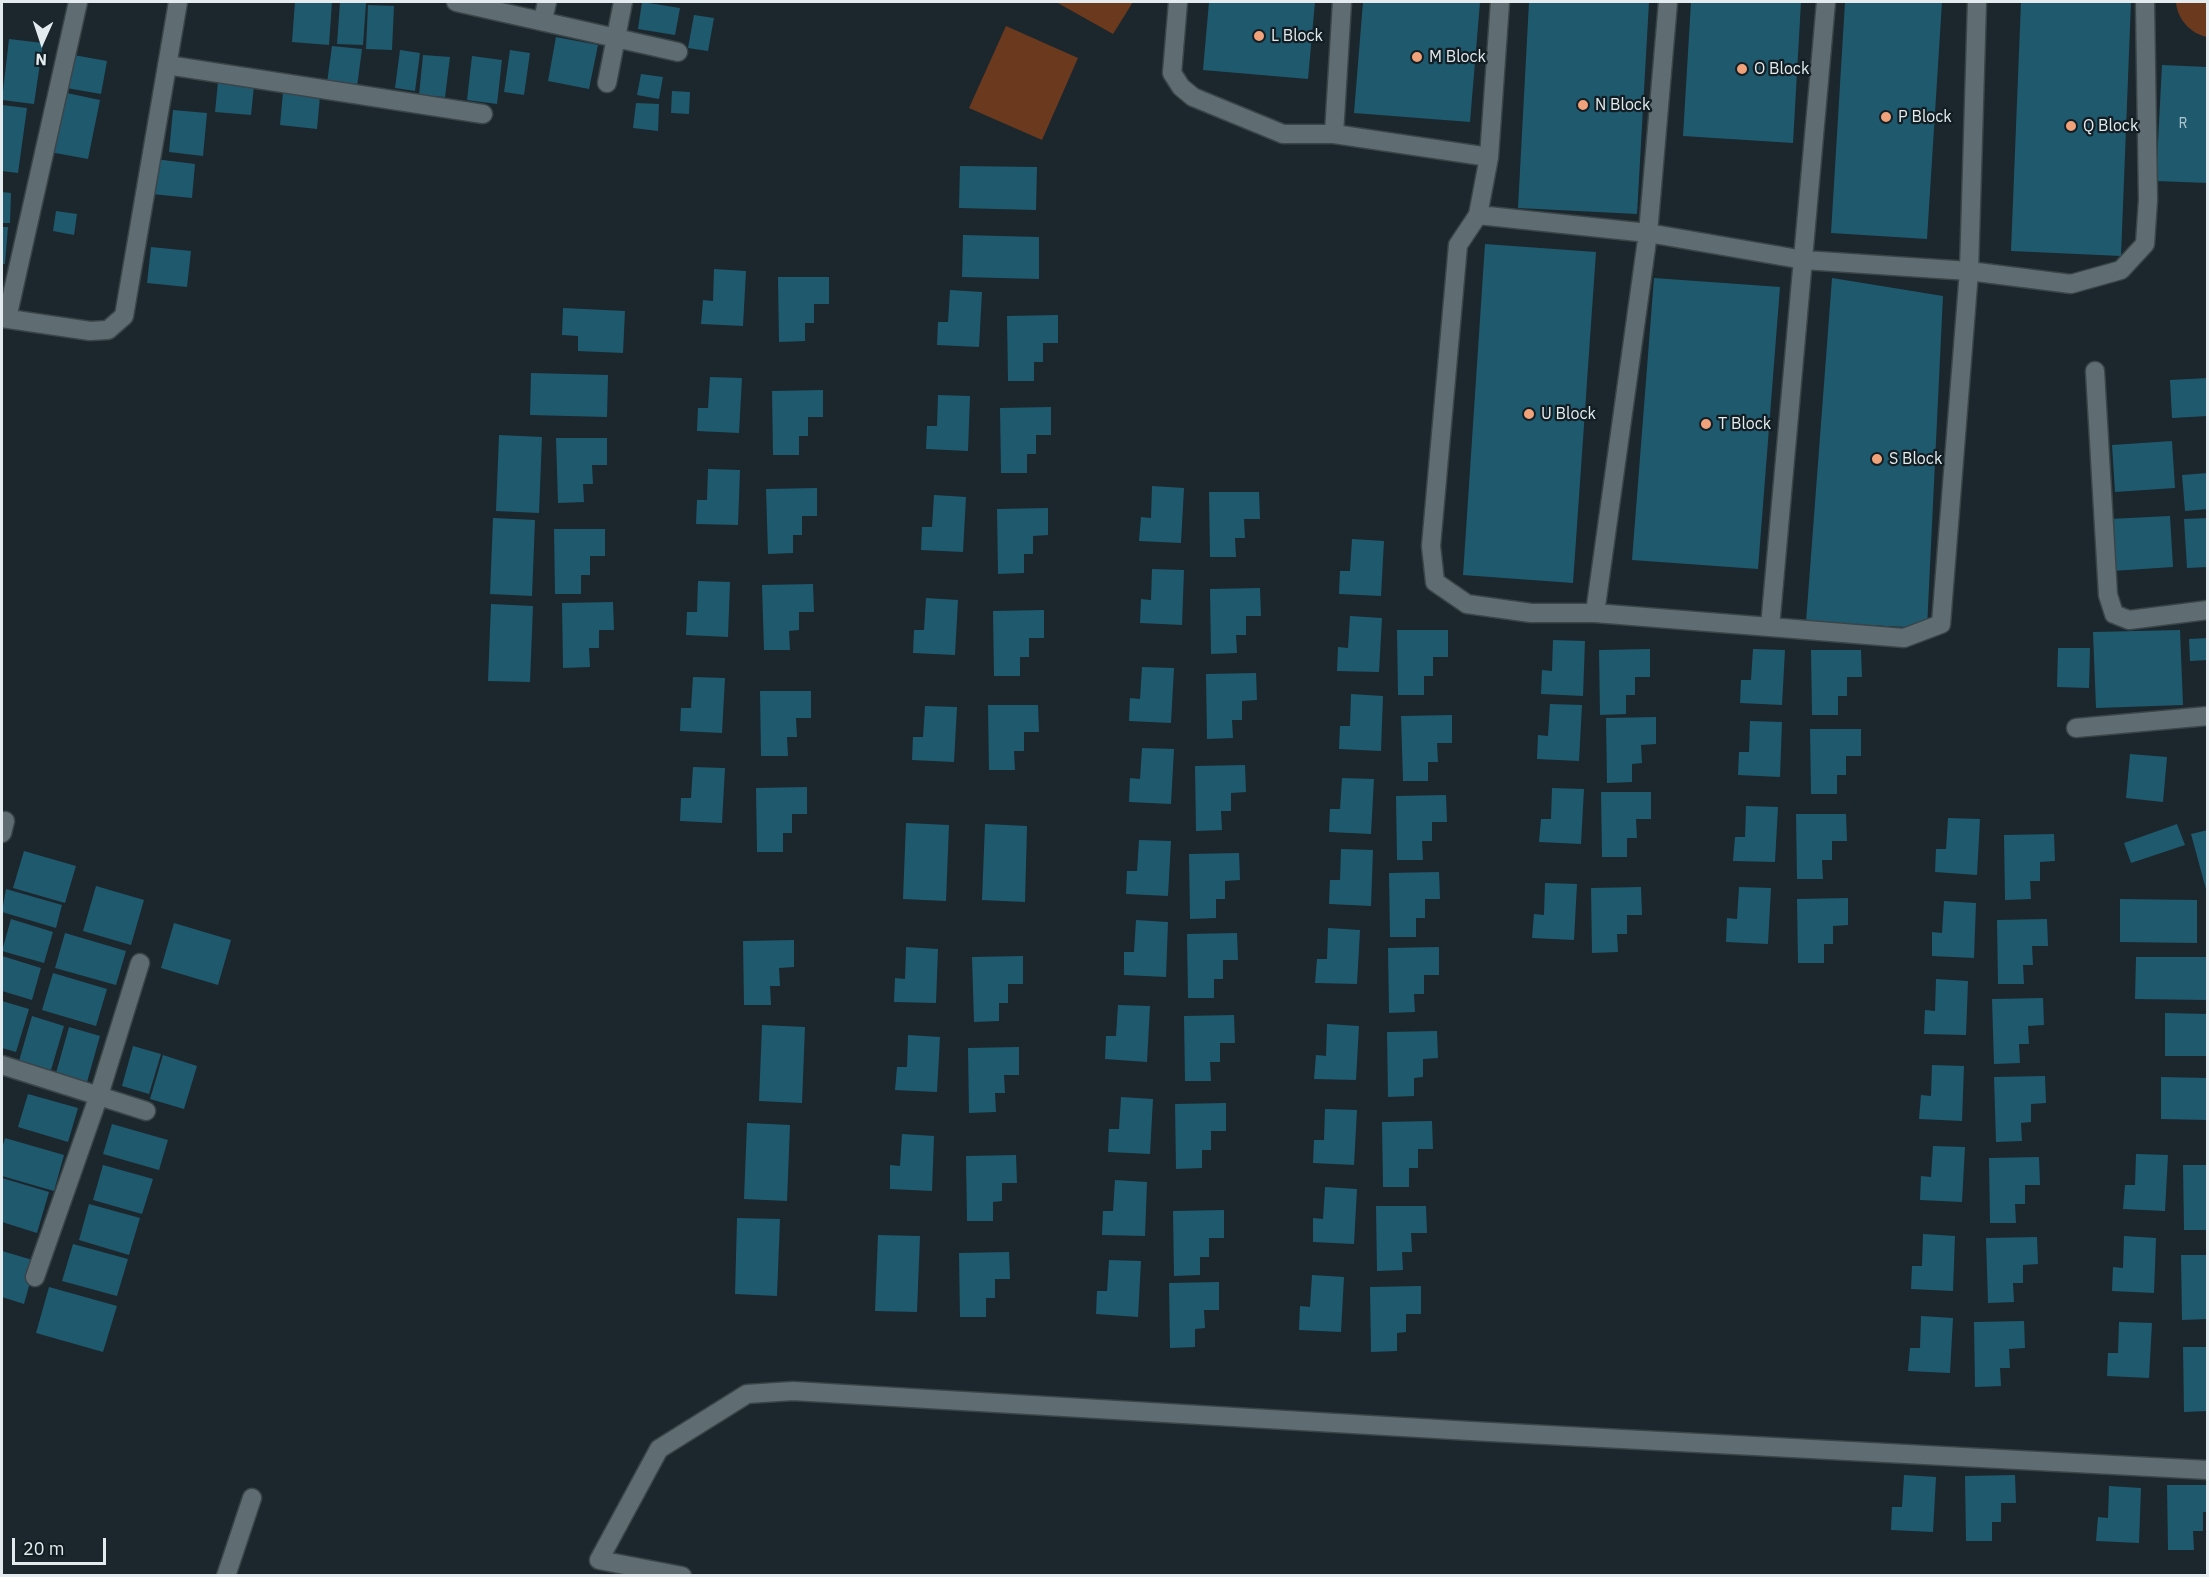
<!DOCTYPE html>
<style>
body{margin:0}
#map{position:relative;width:2209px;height:1577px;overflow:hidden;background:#1b272c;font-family:"IBM Plex Sans",sans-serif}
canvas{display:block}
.frame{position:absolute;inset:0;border:3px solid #e3ebef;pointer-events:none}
.north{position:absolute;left:12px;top:12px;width:60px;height:60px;-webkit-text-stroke:4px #121e23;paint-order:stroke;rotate:183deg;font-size:16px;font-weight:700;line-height:24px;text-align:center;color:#e3ebef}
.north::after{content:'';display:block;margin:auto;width:21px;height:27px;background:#e3ebef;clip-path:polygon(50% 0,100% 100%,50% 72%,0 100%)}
.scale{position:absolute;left:12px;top:1538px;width:94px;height:27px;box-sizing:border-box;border:3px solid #e3ebef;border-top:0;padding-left:8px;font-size:18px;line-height:21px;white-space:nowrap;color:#e3ebef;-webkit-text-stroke:4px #121e23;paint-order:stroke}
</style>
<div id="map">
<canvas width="2209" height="1577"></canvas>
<div class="frame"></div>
<div class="north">N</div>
<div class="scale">20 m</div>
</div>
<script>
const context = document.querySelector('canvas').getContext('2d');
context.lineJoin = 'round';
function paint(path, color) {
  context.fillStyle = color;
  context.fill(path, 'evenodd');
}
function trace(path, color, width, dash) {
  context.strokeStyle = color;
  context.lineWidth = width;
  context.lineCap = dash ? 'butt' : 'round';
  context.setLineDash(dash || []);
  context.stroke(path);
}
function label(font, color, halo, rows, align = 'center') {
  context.font = font + ' "IBM Plex Sans",sans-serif';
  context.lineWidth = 4.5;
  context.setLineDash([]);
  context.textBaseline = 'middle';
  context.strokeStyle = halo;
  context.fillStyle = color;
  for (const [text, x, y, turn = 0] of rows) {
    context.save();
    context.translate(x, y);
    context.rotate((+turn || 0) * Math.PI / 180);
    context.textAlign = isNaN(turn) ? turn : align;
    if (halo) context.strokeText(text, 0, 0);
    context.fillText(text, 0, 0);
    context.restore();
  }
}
const green = new Path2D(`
 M1056,2H1133L1113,34Z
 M2176,2H2207V37C2191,34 2177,19 2176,2Z
 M1006,26L1078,58L1042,140L969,108Z`);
const building = new Path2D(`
 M295,2H332L329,45L292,42Z
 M340,2L366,3L363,45L337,44Z
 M642,2L680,8L675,35L638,29Z
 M1209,2H1315L1308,79L1203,70Z
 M1363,2H1480L1470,122L1354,113Z
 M1529,2H1649L1637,214L1518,208Z
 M1691,2H1801L1793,143L1683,136Z
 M1845,2H1942L1927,239L1831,233Z
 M2021,2H2131L2121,256L2011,251Z
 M368,5L394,6L392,50L366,49Z
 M694,15L714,18L708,51L688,48Z
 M556,37L598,45L589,89L548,81Z
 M9,39L43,43L34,104L2,100Z
 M332,46L362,49L357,87L327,83Z
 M400,50L420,53L415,91L395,88Z
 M510,50L530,53L524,95L504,92Z
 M68,54L107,61L101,94L61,87Z
 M423,55L450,57L445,97L419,95Z
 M472,56L502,60L497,104L467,100Z
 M2162,65L2208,67V183L2156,181Z
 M641,74L663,77L659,99L637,95Z
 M218,82L254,86L251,115L215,112Z
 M672,91L690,92L689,114L671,113Z
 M62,92L100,100L88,159L50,152Z
 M283,92L320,96L317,129L280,125Z
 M636,103L659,104L658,131L633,128Z
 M2,105L27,108L18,173L2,171Z
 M173,110L207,113L203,156L169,152Z
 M155,159L195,164L192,198L152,194Z
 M960,166L1037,167L1036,210L959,208Z
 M2,192L11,193L10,223H2Z
 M56,211L77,214L74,235L53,231Z
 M2,227H8L5,264H2Z
 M963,235L1039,237V279L962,277Z
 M1485,244L1596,252L1573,583L1463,575Z
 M151,247L191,251L187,287L147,283Z
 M714,269L746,271L743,326L701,324L703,300L713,301Z
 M778,277H829V304H814V323H805V341L779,342Z
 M1654,278L1780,287L1758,569L1632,560Z
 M1832,278L1943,296L1927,628L1806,622Z
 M950,290L982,292L979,347L937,345L938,322H948Z
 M563,308L625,311L623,353L578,351V336L562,335Z
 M1058,315V343H1043V362H1034V381H1008L1007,316Z
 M531,373L608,375L607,417L530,415Z
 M710,377L742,378L739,433L697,431L698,408H708Z
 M2208,378V416L2172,418L2170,380Z
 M823,390V417H808V436H799V455H773L772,391Z
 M938,395L970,396L968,451L926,449L927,426H937Z
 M1051,407V435H1036V454H1027V473H1001L1000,408Z
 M499,435L542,437L539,513L496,511Z
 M556,438H607V465H592L593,484H583L584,502L558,503Z
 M2172,441L2175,488L2115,492L2112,445Z
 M708,469L740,470L738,525L696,524L697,500H707Z
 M2208,473V509L2185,511L2182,475Z
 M1152,486L1184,488L1181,543L1139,541L1141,517L1151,518Z
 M817,488V516H802V535H793V553L768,554L766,489Z
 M1209,492H1259L1260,519H1244L1245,538H1235L1236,557H1210Z
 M934,495L966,497L963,552L921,550L922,527H932Z
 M1048,508V535L1033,536V554H1024V573L998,574L997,509Z
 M2170,516L2173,567L2112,571L2109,519Z
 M493,518L535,520L532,596L490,594Z
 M2208,518V567L2187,568L2184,519Z
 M554,529H605V556H590V575H581V594H555Z
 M1352,539L1384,541L1381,596L1339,594L1340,571H1350Z
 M1152,569L1184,570L1182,625L1140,623L1141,599L1151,600Z
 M698,581L730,582L728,637L686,635L687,612H697Z
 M813,584L814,612H799V630L789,631L790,650H764L762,585Z
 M1260,588L1261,616H1246V635H1236L1237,653L1211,654L1210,589Z
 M926,598L958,600L955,655L913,653L914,630H924Z
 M613,602L614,630H599V648H589L590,667L563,668L562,603Z
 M491,604L533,606L530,682L488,681Z
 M1044,610V638H1029V657H1020V676H994L993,611Z
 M1350,616L1382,618L1379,672L1337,671L1338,647L1348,648Z
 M1397,630H1448V657H1433V676H1424V695H1398Z
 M2180,630L2183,705L2096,708L2093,632Z
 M2208,638V660L2190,661L2189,639Z
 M1553,640L1585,641L1583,696L1541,694L1542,670L1552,671Z
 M2058,648H2090L2089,688L2057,687Z
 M1650,649V677H1635V695H1626V714L1600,715L1599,650Z
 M1753,649L1785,650L1782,705L1740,703L1741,680H1751Z
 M1811,650H1861L1862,677H1847V696H1838V715H1812Z
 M1142,667L1174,668L1171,723L1129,721L1130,698L1140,699Z
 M1256,673L1257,700L1242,701V720H1232L1233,738L1207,739L1206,674Z
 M693,677L725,678L722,733L680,731L681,708H691Z
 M760,691H811V718H796L797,737H787L788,756H761Z
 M1351,694L1383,696L1381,751L1339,749L1340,726H1350Z
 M1550,704L1582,705L1579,761L1537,759L1538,735L1548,736Z
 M988,705H1038L1039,732H1024V751H1014L1015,770H989Z
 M925,706L957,707L954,762L912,760L913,737H923Z
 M1452,715V743H1437L1438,762H1428V781H1403L1401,716Z
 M1656,717V744L1641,745L1642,763L1632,764V782L1607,783L1606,718Z
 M1750,721L1782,722L1780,777L1738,775L1739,752H1749Z
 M1810,729H1861V756H1846V775H1837V794H1811Z
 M1142,748L1174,749L1171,804L1129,802L1130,778L1140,779Z
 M2130,754L2167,757L2163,802L2126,798Z
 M1245,765L1246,792L1231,793V811H1221L1222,830L1196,831L1195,766Z
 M693,767L725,768L722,823L680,821L681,798H691Z
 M1342,778L1374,779L1371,834L1329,832L1330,809H1340Z
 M807,787V814H792V833H783V852H757L756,788Z
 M1552,788L1584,789L1581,844L1539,842L1541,819H1551Z
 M1601,792H1651V819H1636L1637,838H1627V857H1602Z
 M1446,795L1447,822H1432V841H1422L1423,860H1397L1396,796Z
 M1746,806L1778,807L1775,862L1733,861L1735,837H1745Z
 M1796,814H1846L1847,841H1832V860H1822L1823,879H1797Z
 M1948,818L1980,819L1977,875L1935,872L1936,849H1946Z
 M906,823L949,825L946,901L903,899Z
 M985,824L1027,826L1025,902L982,900Z
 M2177,824L2185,845L2131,863L2124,843Z
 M2208,830V893H2207L2191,834Z
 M2054,834L2055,861L2040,862V881H2030L2031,899L2005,900L2004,835Z
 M1139,840L1171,841L1168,896L1126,894L1127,871H1137Z
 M1341,849L1373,850L1371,906L1329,904L1330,880H1340Z
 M24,851L76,866L65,903L13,888Z
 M1239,853L1240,880L1225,881V899H1216V918L1190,919L1189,854Z
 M1439,872L1440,899H1425V918H1416V937H1390L1389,873Z
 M1545,883L1577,884L1574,940L1532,938L1534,914L1544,915Z
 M96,886L144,900L131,945L83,931Z
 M1641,887L1642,915H1627V934H1617L1618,952L1592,953L1591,888Z
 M1739,887L1771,888L1768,944L1726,942L1727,918L1737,919Z
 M6,889L62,905L56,928L2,912Z
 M1848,898V925L1833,926V944H1824V963H1798L1797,899Z
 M2120,899L2197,900V943L2120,942Z
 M1944,901L1976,903L1974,958L1932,956V932L1942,933Z
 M11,919L53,932L44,963L2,951Z
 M2047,919L2048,946H2032L2033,965H2023L2024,984H1998L1997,920Z
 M1136,920L1168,922L1166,977L1124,975V952H1134Z
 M174,923L231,940L218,985L161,968Z
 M1328,928L1360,930L1357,984L1315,983L1317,959H1327Z
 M65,933L126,951L116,985L55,968Z
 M1237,933L1238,960H1223V979H1214V998H1188L1187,934Z
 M794,940V967L779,968L780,986H770L771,1005H744L743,941Z
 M906,947L938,949L936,1003L894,1002L895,978L905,979Z
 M1439,947V975H1424V994H1414L1415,1012L1389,1013L1388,948Z
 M2,956L41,968L32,1000L2,991Z
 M1023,956V984H1008V1003H999V1021L974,1022L972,957Z
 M2136,957H2208V1000L2135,999Z
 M53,973L107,989L96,1026L42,1010Z
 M1936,979L1968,981L1966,1035L1924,1034L1925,1010L1935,1011Z
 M2043,998L2044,1025L2028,1026L2029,1044H2019L2020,1063L1994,1064L1992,999Z
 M2,1001L29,1009L16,1052L2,1048Z
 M1118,1005L1150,1006L1147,1062L1105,1059L1106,1036H1116Z
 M2165,1013L2208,1014V1056H2165Z
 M1234,1015L1235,1043H1220V1062H1210L1211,1081H1185L1184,1016Z
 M32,1016L64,1026L51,1070L19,1061Z
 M1327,1024L1359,1026L1356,1080L1314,1079L1316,1055L1326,1056Z
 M762,1025L805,1027L802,1103L759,1101Z
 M69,1027L100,1036L87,1082L56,1073Z
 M1437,1031L1438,1058L1423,1059V1077L1414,1078V1096L1388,1097L1387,1032Z
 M908,1035L940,1037L937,1092L895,1090L897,1067H907Z
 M133,1046L161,1054L149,1094L122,1086Z
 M1019,1047V1075H1004L1005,1093H995L996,1112L969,1113L968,1048Z
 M163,1055L197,1066L184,1109L150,1099Z
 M1932,1065L1964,1066L1962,1121L1919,1119L1921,1095L1931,1096Z
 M2045,1076L2046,1103L2031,1104V1122L2021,1123L2022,1141L1996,1142L1994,1077Z
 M2161,1077L2208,1078V1120L2161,1119Z
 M28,1094L78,1108L68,1142L18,1127Z
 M1121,1097L1153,1099L1150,1154L1108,1152L1109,1129H1119Z
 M1226,1103V1131H1211V1150H1202V1168L1176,1169L1175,1104Z
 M1325,1109L1357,1110L1354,1165L1313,1163L1314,1140H1324Z
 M1432,1121L1433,1149H1418V1168H1409V1187H1383L1382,1122Z
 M747,1123L790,1125L787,1201L744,1199Z
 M112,1124L168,1140L159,1170L103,1154Z
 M902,1134L934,1136L932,1191L890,1189V1165L900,1166Z
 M5,1138L64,1155L54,1191L2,1176V1149Z
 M1933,1146L1965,1147L1962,1202L1920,1200L1921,1176L1931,1177Z
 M2136,1154L2168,1155L2165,1211L2123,1209L2125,1185H2135Z
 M1016,1155L1017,1183H1002V1201L993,1202V1221H967L966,1156Z
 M2039,1157L2040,1185H2025V1204H2015L2016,1223H1990L1989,1158Z
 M103,1165L153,1179L142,1214L93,1200Z
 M2183,1165H2208V1230H2184Z
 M2,1178L49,1192L37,1233L2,1222Z
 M1115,1180L1147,1182L1145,1236L1102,1235L1103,1211H1113Z
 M1325,1187L1357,1189L1354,1244L1313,1242V1218L1323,1219Z
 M89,1204L140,1218L129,1255L79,1240Z
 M1376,1206H1426L1427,1233H1411L1412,1252H1402L1403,1270L1377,1271Z
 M1224,1210V1238H1209V1257H1200V1275L1174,1276L1173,1211Z
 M737,1218L780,1219L777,1296L735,1294Z
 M1923,1234L1955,1236L1953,1291L1911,1289L1912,1266H1922Z
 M878,1235L920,1236L917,1312L875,1311Z
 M2124,1236L2156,1238L2154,1293L2112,1291L2113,1267L2123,1268Z
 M2037,1237L2038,1264L2023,1265V1283H2013L2014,1302L1988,1303L1986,1238Z
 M73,1244L128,1259L117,1296L62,1281Z
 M2,1251L36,1261L24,1304L2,1297Z
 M1009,1252L1010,1279H995V1298H986V1317H960L959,1253Z
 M2181,1255H2208V1319L2182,1320Z
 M1109,1260L1141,1261L1138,1317L1096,1314L1097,1291H1107Z
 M1312,1275L1344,1277L1341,1332L1299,1330L1300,1306L1310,1307Z
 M1219,1282V1310H1204L1205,1328L1195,1329V1347L1170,1348L1169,1283Z
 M1421,1286V1314H1406V1332L1397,1333V1351L1371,1352L1370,1287Z
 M49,1287L117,1306L103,1352L36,1333Z
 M1921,1316L1953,1318L1950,1373L1908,1371L1910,1348H1920Z
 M2024,1321L2025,1348L2009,1349L2010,1368H2000L2001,1386L1975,1387L1974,1322Z
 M2119,1322L2152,1323L2149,1378L2107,1376L2108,1353H2118Z
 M2183,1347H2208V1411L2184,1412Z
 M1904,1475L1936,1477L1933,1532L1891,1530L1892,1507H1902Z
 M2015,1475L2016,1503H2001V1522H1992V1541H1966L1965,1476Z
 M2167,1485H2208V1512H2203V1531H2193L2194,1550H2168Z
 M2109,1486L2141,1488L2139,1543L2096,1541L2098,1517L2108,1518Z`);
const minor = new Path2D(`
 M456,2L678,52
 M1178,2L1172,73L1181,87L1193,97L1283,134H1334L1489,157
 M1826,2L1770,627L1595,613H1531L1467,604L1435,582L1431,546L1458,245L1478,215L1648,233L1804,260L1969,271L2071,284L2121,270L2145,244L2148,200L2145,2
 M543,20L547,2
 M167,65L483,114
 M607,83L623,2
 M1334,134L1342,2
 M1478,215L1489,157L1500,2
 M2,318L90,331L108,330L124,316L178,2
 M7,318L78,2
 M2095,371L2108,595L2114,614L2129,620L2208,610
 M1595,613L1648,233L1668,2
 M1770,627L1904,638L1941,624L1969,271L1977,2
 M2076,728L2208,716
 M2,833L5,821
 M2,1065L146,1111
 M35,1277L99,1095L140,963
 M226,1576L252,1498
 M682,1576L599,1560L659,1449L747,1394L793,1391L1471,1431L2208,1470`);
const markers = [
 [1259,36,6,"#f0a27a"],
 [1417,57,6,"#f0a27a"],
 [1742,69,6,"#f0a27a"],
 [1583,105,6,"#f0a27a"],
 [1886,117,6,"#f0a27a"],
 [2071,126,6,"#f0a27a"],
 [1529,414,6,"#f0a27a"],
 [1706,424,6,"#f0a27a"],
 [1877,459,6,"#f0a27a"]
];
const numberNames = [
 ["R",2183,124]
];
const poiNames = [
 ["L Block",1271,36],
 ["M Block",1429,57],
 ["O Block",1754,69],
 ["N Block",1595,105],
 ["P Block",1898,117],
 ["Q Block",2083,126],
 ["U Block",1541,414],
 ["T Block",1718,424],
 ["S Block",1889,459]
];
paint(green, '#6a391e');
paint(building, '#1f596e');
trace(minor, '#3a4549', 21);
trace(minor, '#5f6d73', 18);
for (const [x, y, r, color] of markers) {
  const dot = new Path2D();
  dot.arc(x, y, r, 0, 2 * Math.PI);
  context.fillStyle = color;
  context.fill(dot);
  trace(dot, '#121e23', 2);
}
label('14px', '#b2c6cf', null, numberNames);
label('16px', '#e3ebef', '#121e23', poiNames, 'left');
</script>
